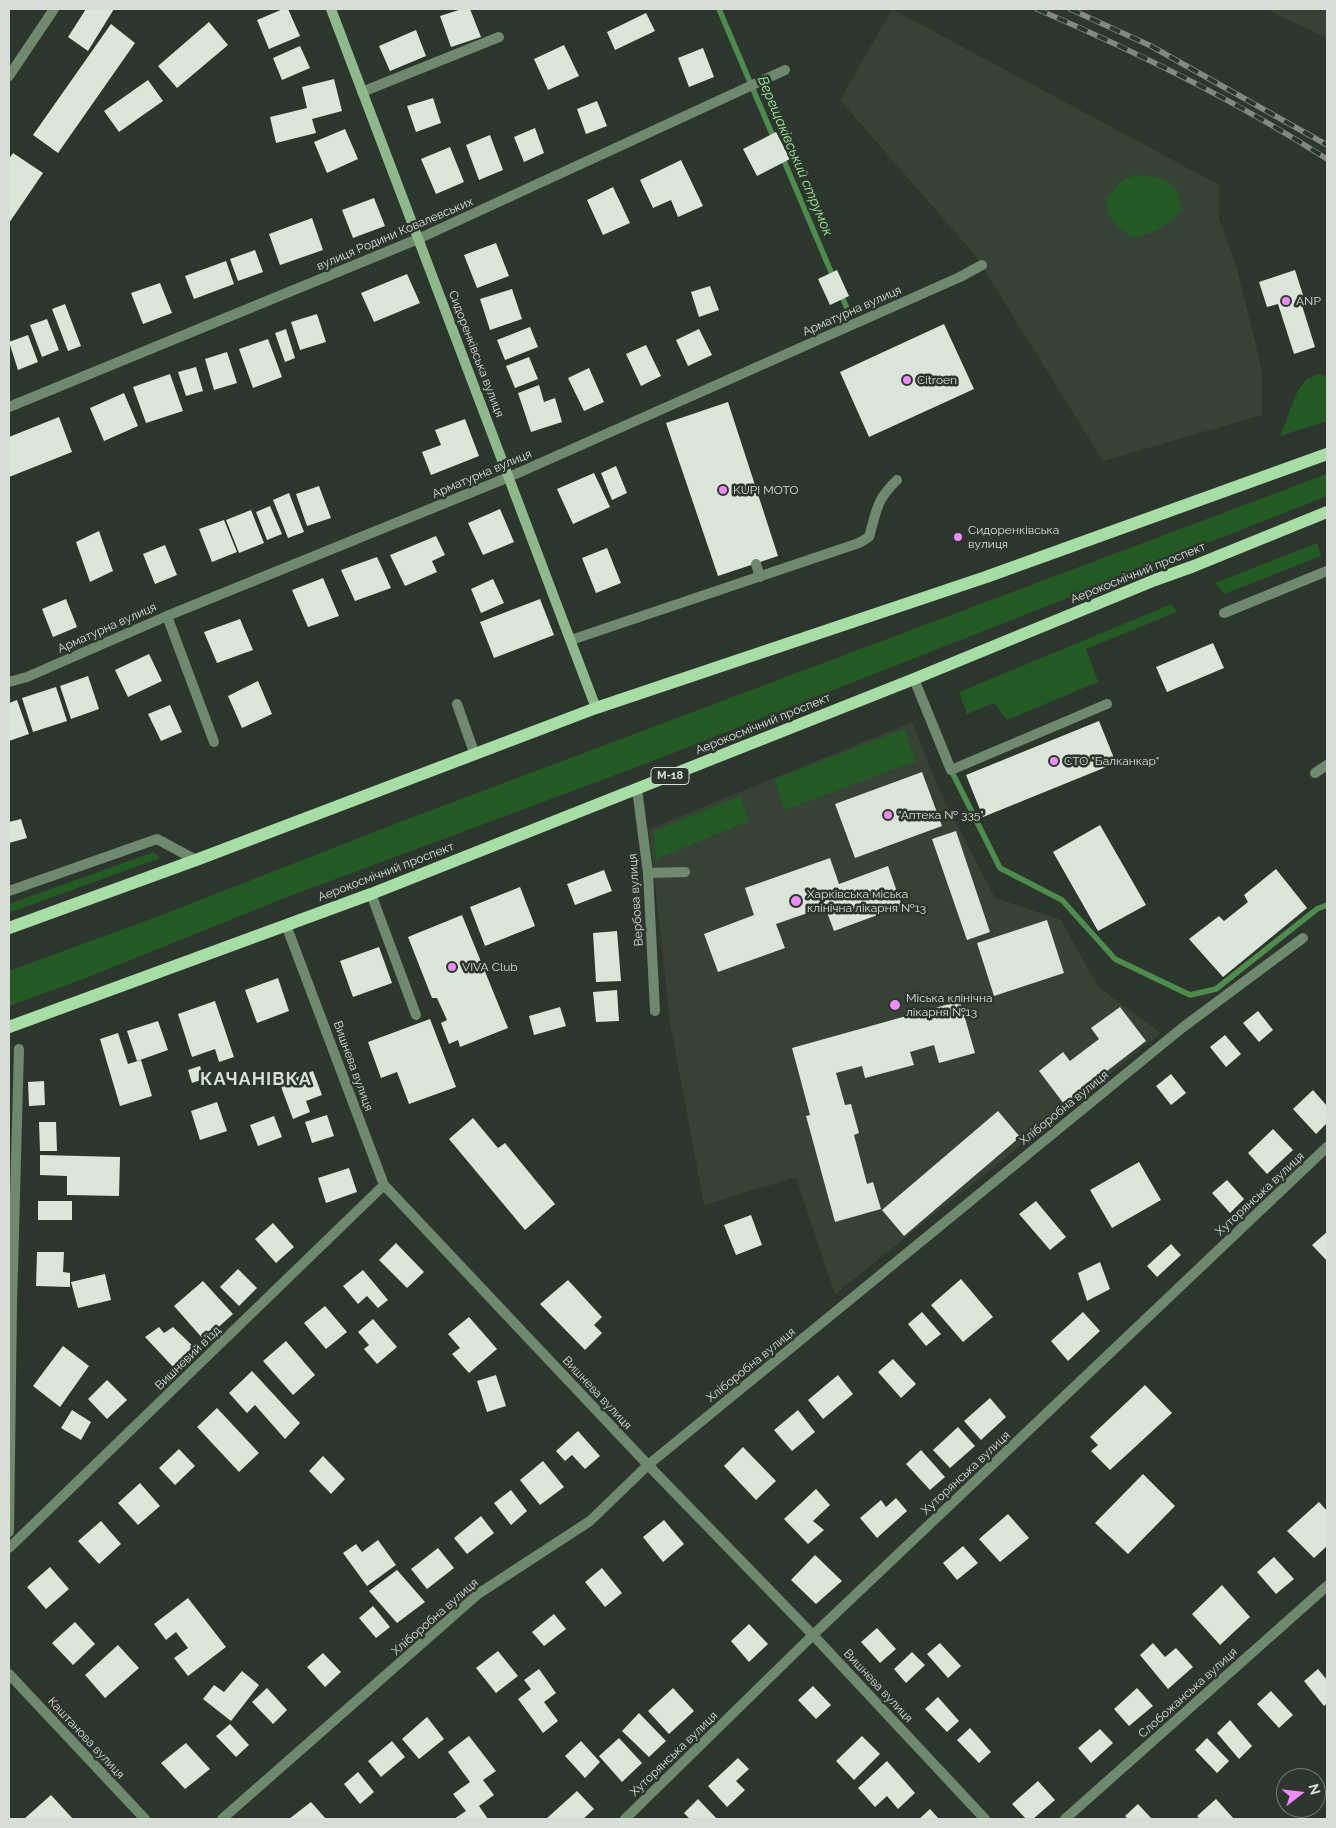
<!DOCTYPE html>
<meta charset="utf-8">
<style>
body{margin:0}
#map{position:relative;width:1336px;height:1828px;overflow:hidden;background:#2d362d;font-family:Raleway,sans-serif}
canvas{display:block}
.frame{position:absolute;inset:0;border:10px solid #d8ddd8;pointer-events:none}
.north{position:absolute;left:1276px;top:1768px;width:50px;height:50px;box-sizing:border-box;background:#2d362d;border:1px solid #717971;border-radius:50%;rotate:74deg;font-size:14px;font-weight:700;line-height:20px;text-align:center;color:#d8ddd8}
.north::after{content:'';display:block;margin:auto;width:18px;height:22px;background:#ee8bf8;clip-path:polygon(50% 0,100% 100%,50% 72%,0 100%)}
</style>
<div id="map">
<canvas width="1336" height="1828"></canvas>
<div class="frame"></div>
<div class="north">N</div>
</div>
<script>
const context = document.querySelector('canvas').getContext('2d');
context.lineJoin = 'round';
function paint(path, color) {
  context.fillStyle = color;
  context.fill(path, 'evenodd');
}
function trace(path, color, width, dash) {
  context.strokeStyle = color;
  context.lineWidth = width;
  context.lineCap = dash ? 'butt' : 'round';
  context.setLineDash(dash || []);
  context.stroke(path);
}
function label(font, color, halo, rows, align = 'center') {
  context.font = font + ' Raleway,sans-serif';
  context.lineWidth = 5;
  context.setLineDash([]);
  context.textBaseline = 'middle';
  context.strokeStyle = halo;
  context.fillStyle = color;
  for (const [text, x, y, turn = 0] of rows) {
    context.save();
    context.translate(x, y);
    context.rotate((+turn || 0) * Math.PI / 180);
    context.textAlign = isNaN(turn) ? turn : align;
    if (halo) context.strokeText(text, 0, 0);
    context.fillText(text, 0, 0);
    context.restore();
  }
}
const built = new Path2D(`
 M892,9L1219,185V219L1236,265L1262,371V415L1103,461L975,255L840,100Z
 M1266,9H1327V38Z
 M912,722L939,790L995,898L1061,920L1098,987L1161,1033L835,1294L796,1177L704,1205L670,1022L649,829Z`);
const green = new Path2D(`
 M1135,175C1149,176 1173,178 1178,194C1180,199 1180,205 1181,210C1168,226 1153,234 1133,237C1115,226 1108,220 1106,199L1121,182Z
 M1319,374L1327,376V421L1280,436L1298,390L1307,379Z
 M1327,474V496L645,764L282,899L91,976L9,1006V971L159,916L400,822Z
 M1317,543L1321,556L1224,594L1215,583Z
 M1172,604L1177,612L1086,649L1098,682L1007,720L994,703L967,714L959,692Z
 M904,729L916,761L785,810L775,779Z
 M740,796L749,821L656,859L654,831Z
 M154,852L160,858L9,913V904Z`);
const stream = new Path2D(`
 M719,9L775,141
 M782,156L834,279
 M840,292L849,313
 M951,770L1000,868L1062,900L1115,959L1190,995L1216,989L1317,909L1327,905`);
const building = new Path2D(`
 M86,9H114L88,51L68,37Z
 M283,9H288L300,36L269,49L257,20Z
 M462,9H470L481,37L451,47L440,16Z
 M646,13L655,31L615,50L607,32Z
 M209,22L228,45L177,88L158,66Z
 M111,24L135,43L58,153L33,135Z
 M416,30L426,56L390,71L379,46Z
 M564,45L579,76L548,90L534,59Z
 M300,46L310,68L282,80L273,58Z
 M703,48L714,77L689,87L678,58Z
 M334,79L342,111L312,119L316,133L276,143L270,117L307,108L302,87Z
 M148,80L163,101L119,132L104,111Z
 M433,98L441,123L416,132L407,106Z
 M597,101L607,126L586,134L577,109Z
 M535,128L544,153L524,162L514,137Z
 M345,129L358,159L327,173L314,142Z
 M776,132L790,159L757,176L743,149Z
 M490,135L503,170L479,180L466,145Z
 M450,147L464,182L436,194L421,159Z
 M13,153L43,173L9,223V159Z
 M681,160L703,206L678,217L671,200L653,208L640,180Z
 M613,187L630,223L603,235L587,200Z
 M374,198L385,226L353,238L342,210Z
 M312,218L323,250L280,265L269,234Z
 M496,243L509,276L477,288L464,255Z
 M255,250L263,272L238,281L230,259Z
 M226,261L234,284L194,299L185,276Z
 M837,270L849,296L830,305L818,279Z
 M1295,270L1303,295L1299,296L1315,347L1294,354L1278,304L1267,307L1259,282Z
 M407,274L420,303L374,322L361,293Z
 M160,283L172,313L143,324L131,293Z
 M710,286L719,310L699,317L691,292Z
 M512,289L522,319L490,330L480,299Z
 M65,304L81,346L68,351L52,309Z
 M317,314L326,342L300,350L291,322Z
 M47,319L59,350L42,357L30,325Z
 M944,324L974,389L869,437L840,372Z
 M530,327L538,347L505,360L497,340Z
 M286,329L295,358L285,362L275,333Z
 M699,329L712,355L688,366L676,340Z
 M28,335L38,362L18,370L9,342Z
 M268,339L282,377L253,388L239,349Z
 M646,345L661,376L641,386L626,354Z
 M227,352L237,383L214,390L205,359Z
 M529,357L538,379L515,388L506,366Z
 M196,367L203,391L186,396L178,372Z
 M589,368L604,402L584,411L568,378Z
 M170,374L183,411L146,423L133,387Z
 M539,385L544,402L555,398L562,422L531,432L518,393Z
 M124,393L138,426L104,441L90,408Z
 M728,402L778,556L718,576L666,423Z
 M59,417L72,452L9,477V437Z
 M465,419L479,456L431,475L422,452L441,445L435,430Z
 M616,466L627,493L612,500L601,473Z
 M594,473L610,507L573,524L557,489Z
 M319,486L331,518L307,526L296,494Z
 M289,493L304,532L288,538L273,500Z
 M270,506L282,534L267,540L256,512Z
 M500,509L514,542L483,555L468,523Z
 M251,510L264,543L239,553L226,520Z
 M224,520L237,552L212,562L199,529Z
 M99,531L113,571L90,582L76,542Z
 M436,536L445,555L432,561L437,572L405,586L390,555Z
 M165,545L177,575L155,584L143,554Z
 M607,548L621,583L596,593L582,558Z
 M377,557L391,588L355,601L341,570Z
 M323,578L339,616L308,627L292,590Z
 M493,579L504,603L481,613L471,589Z
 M66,599L77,627L53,637L42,609Z
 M540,599L554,635L494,658L480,622Z
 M240,619L253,650L217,663L204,632Z
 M1213,643L1224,668L1167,692L1156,667Z
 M149,654L162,681L128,697L115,670Z
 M88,676L99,709L71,719L60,686Z
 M258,681L272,714L242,728L228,696Z
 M56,687L67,721L33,732L22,698Z
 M17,700L29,734L9,741V703Z
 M170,705L182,732L161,741L148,714Z
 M1099,721L1116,763L983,817L966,775Z
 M922,772L942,826L855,858L835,804Z
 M21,819L27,838L9,843V822Z
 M1100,825L1146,905L1098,931L1053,852Z
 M956,831L990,932L967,940L932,839Z
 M830,858L839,884L888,866L902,906L834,931L825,907L776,924L785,948L718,972L704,934L754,915L745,888Z
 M1276,869L1307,908L1223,977L1189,939L1219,916L1224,921L1248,902L1244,895Z
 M604,870L612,891L575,905L567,884Z
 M520,887L535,926L485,946L470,907Z
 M462,915L508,1028L460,1047L458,1040L449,1044L441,1023L447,1020L437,998H432L408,937Z
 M1047,920L1064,973L994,996L977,943Z
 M617,931L621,981L596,982L593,933Z
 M379,947L392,983L353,997L340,961Z
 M278,978L289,1011L257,1023L245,990Z
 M617,990L619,1021L596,1022L593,992Z
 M215,1001L234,1057L219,1062L215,1049L192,1057L178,1014Z
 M960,1001L975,1053L939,1063L934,1045L910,1052L914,1065L865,1078L862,1066L836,1073L845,1105L851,1104L859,1133L854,1135L867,1184L873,1182L881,1209L835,1222L806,1116L810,1115L792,1048Z
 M560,1007L566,1026L534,1035L529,1016Z
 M1120,1007L1146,1041L1064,1104L1039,1071L1063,1052L1070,1061L1099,1039L1091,1028Z
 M1258,1011L1273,1030L1259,1042L1243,1023Z
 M430,1019L456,1087L409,1104L397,1072L381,1078L368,1042Z
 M158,1021L168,1050L137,1061L127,1031Z
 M118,1033L128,1064L141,1060L152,1096L120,1106L100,1039Z
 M1225,1035L1241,1054L1226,1067L1210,1047Z
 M200,1066L204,1079L192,1083L188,1070Z
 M313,1071L322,1095L306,1101L310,1112L293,1119L280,1084Z
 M1171,1074L1186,1093L1171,1105L1156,1086Z
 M44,1081L45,1105L29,1106L28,1082Z
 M1313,1090L1327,1106V1123L1316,1134L1293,1109Z
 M217,1102L227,1131L200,1140L191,1111Z
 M998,1111L1020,1137L904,1236L882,1210Z
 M327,1115L334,1136L312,1143L305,1122Z
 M274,1116L282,1137L258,1146L250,1125Z
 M473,1118L498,1148L505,1143L555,1204L525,1230L449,1139Z
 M39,1122H56L57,1151H40Z
 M1273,1129L1293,1150L1267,1174L1248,1153Z
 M40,1155L120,1157L119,1196L67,1195V1176L40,1175Z
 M1139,1162L1161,1200L1112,1228L1090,1190Z
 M349,1168L357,1192L326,1203L318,1178Z
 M1227,1180L1244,1199L1230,1213L1212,1193Z
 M38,1201H72V1220H38Z
 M1036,1201L1066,1237L1050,1250L1019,1214Z
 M751,1215L762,1245L736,1255L724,1225Z
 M273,1223L294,1247L276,1263L255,1239Z
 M1327,1232V1261L1312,1245Z
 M396,1243L424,1272L407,1288L379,1260Z
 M1171,1244L1181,1255L1157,1277L1147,1266Z
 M37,1252H64L63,1272L70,1273V1287L36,1286Z
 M1100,1262L1110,1289L1087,1301L1078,1273Z
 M238,1269L257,1288L239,1306L220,1287Z
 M363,1270L388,1300L378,1308L367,1296L358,1304L343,1286Z
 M105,1274L111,1300L78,1308L71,1282Z
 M961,1279L993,1317L963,1342L931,1305Z
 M568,1280L602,1317L594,1325L602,1333L585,1350L540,1304Z
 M203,1281L233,1314L204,1340L174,1306Z
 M325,1306L347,1332L326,1349L304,1323Z
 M922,1312L941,1334L926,1346L908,1324Z
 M1083,1312L1100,1331L1068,1361L1051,1341Z
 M469,1317L497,1349L469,1373L452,1354L460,1348L448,1334Z
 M373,1319L397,1347L377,1364L364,1349L369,1345L358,1332Z
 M159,1327L164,1333L173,1327L197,1350L175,1369L145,1337Z
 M286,1341L315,1375L293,1395L263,1361Z
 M63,1346L89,1366L60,1407L33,1386Z
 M893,1359L916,1384L901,1398L878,1372Z
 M252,1371L300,1423L285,1439L255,1405L247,1413L229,1393Z
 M496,1375L506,1406L487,1412L477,1381Z
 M838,1375L853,1394L823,1419L808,1400Z
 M107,1380L127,1400L107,1419L88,1399Z
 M1145,1385L1172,1413L1110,1470L1091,1451L1098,1445L1090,1437Z
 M990,1398L1006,1417L981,1440L964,1421Z
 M217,1408L259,1453L239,1472L197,1427Z
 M72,1410L91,1422L81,1440L61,1428Z
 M798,1410L815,1432L792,1451L774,1430Z
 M958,1427L975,1446L950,1468L933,1450Z
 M578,1431L600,1456L585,1469L572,1455L565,1461L556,1451Z
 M743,1447L776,1481L756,1500L724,1466Z
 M179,1449L195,1466L175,1485L159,1468Z
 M921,1450L945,1477L930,1490L906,1464Z
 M323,1456L345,1479L331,1494L309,1471Z
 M543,1461L564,1487L540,1505L520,1480Z
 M1143,1474L1175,1506L1128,1554L1095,1523Z
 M140,1483L160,1506L138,1525L118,1503Z
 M816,1489L830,1505L813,1521L824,1530L808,1544L784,1519Z
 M511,1490L527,1511L511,1525L494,1503Z
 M896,1498L907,1511L877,1538L860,1518L881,1500L886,1507Z
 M1319,1502L1327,1511V1546L1314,1558L1287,1531Z
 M1008,1514L1029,1538L1000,1562L979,1539Z
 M481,1516L494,1533L467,1554L454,1538Z
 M664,1520L684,1544L663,1562L643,1537Z
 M101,1521L121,1544L99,1564L78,1541Z
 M378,1540L396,1565L367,1586L343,1553L356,1544L362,1552Z
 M963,1546L978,1563L957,1580L943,1563Z
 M438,1548L454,1568L427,1589L411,1569Z
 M815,1555L842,1581L816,1604L791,1580Z
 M1274,1557L1294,1579L1276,1594L1257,1572Z
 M50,1567L69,1589L46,1609L27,1587Z
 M602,1568L622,1593L605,1607L585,1582Z
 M397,1570L425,1602L397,1623L369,1591Z
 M1222,1585L1250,1617L1220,1645L1192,1614Z
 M188,1598L226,1647L188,1676L174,1658L188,1648L176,1632L166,1640L154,1624Z
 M373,1606L390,1627L376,1638L359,1618Z
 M554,1614L566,1629L544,1646L532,1632Z
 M75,1622L95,1644L73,1665L52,1643Z
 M749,1624L768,1644L749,1662L731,1641Z
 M877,1628L896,1649L880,1663L861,1642Z
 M940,1643L961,1666L948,1678L927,1654Z
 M1153,1643L1165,1657L1176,1648L1193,1667L1168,1689L1140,1655Z
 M118,1645L139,1668L105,1698L85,1675Z
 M498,1651L518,1676L496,1693L476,1668Z
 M912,1652L925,1665L906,1683L894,1669Z
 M323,1653L341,1672L325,1687L307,1667Z
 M539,1669L556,1693L544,1702L558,1721L543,1733L518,1699L531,1689L524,1680Z
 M1318,1669L1327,1680V1703L1324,1706L1304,1681Z
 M242,1671L259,1685L231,1721L203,1699L214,1685L224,1692Z
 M813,1686L831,1705L816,1719L798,1700Z
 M267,1688L287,1710L273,1724L252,1702Z
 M673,1688L694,1711L669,1734L648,1711Z
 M1137,1688L1153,1706L1129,1726L1114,1709Z
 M1271,1691L1293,1715L1279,1728L1257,1704Z
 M938,1697L959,1721L947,1732L925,1709Z
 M639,1713L666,1741L649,1757L622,1731Z
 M427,1717L444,1739L419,1759L402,1739Z
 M1230,1720L1252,1746L1239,1759L1217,1733Z
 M230,1724L249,1745L236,1757L216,1736Z
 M970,1728L991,1752L979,1763L957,1740Z
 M1100,1729L1113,1743L1091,1763L1078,1748Z
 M469,1736L496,1771L483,1780L494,1795L479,1806L488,1819H454L466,1811L453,1794L470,1782L448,1752Z
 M862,1736L880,1754L854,1780L836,1761Z
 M619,1738L642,1763L622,1782L599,1756Z
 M1207,1738L1229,1761L1217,1773L1195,1750Z
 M392,1741L405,1757L381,1777L368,1761Z
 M581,1741L600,1762L585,1778L565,1756Z
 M186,1743L210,1769L185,1789L161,1763Z
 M738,1758L749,1769L736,1781L745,1790L727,1807L708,1786Z
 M887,1761L915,1793L898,1809L887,1796L875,1807L858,1788Z
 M358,1772L374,1792L360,1804L344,1784Z
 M1038,1781L1055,1800L1033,1819H1026L1012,1804Z
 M577,1791L594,1809L583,1819H546Z
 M51,1795L73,1819H24Z
 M698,1799L717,1819H690L684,1813Z
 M1216,1799L1234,1819H1200L1197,1816Z
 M311,1802L326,1819H289Z
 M1138,1804L1152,1819H1128L1125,1816Z
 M930,1809L939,1819H919Z`);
const service = new Path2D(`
 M362,92L499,37
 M960,277L982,265
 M756,564L760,577
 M1224,613L1327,571
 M571,640L859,543L869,537C877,511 875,501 897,480
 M914,679L951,770L1107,704
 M457,704L475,755
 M1315,773L1327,765
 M648,873L685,872
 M9,891L157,839L196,860
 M371,894L416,1015`);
const minor = new Path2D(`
 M9,76L54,9
 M9,407L418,239L785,70
 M167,616L214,742
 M9,682L27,677L167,616L509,477L960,277
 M637,789L648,873L655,1011
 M286,925L384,1185L648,1465L813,1635L985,1819
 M9,1532L12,1305L19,1049
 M9,1548L384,1185
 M222,1819L478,1594L590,1521L648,1465L1182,1028L1303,938
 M625,1819L813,1635L1327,1147
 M1065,1819L1327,1586`);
const tertiary = new Path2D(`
 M9,1674L145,1819`);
const secondary = new Path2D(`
 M331,9L596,708`);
const primary = new Path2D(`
 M9,928L196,860L596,708L986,577L1327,454
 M9,1027L371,894L914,679L1155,580L1194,566L1327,512`);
const rail = new Path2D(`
 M1037,9C1137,52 1235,100 1327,159
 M1070,9L1151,46L1327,145`);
const markers = [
 [1286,301,5,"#ee8bf8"],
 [907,380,5,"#ee8bf8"],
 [723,490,5,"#ee8bf8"],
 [958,537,5,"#ee8bf8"],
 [1054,761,5,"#ee8bf8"],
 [888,815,5,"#ee8bf8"],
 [796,901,6,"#ee8bf8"],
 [452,967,5,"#ee8bf8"],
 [895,1005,6,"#ee8bf8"]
];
const shields = [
 [670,776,38]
];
const shieldNames = [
 ["М-18",670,776]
];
const streetNames = [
 ["вулиця Родини Ковалевських",395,234,-23],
 ["Арматурна вулиця",852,311,-24],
 ["Сидоренківська вулиця",476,354,69],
 ["Арматурна вулиця",482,474,-23],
 ["Аерокосмічний проспект",1138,573,-22],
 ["Арматурна вулиця",107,628,-24],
 ["Аерокосмічний проспект",763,724,-22],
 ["Аерокосмічний проспект",386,872,-21],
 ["Вербова вулиця",636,900,-94],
 ["Вишнева вулиця",353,1066,70],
 ["Хліборобна вулиця",1064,1108,-39],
 ["Хуторянська вулиця",1260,1194,-43],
 ["Вишневий в’їзд",188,1358,-44],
 ["Хліборобна вулиця",751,1365,-39],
 ["Вишнева вулиця",597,1393,47],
 ["Хуторянська вулиця",966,1473,-43],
 ["Хліборобна вулиця",435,1617,-41],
 ["Вишнева вулиця",878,1686,47],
 ["Слобожанська вулиця",1188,1693,-42],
 ["Каштанова вулиця",86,1738,47],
 ["Хуторянська вулиця",674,1754,-44]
];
const poiNames = [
 ["ANP",1296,301],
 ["Citroen",917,380],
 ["KUPI MOTO",733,490],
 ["Сидоренківська",968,530],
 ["вулиця",968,544],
 ["СТО \"Балканкар\"",1064,761],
 ["\"Аптека № 335\"",898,815],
 ["Харківська міська",807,894],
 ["клінічна лікарня №13",807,908],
 ["VIVA Club",462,967],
 ["Міська клінічна",906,998],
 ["лікарня №13",906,1012]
];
const waterNames = [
 ["Верещаківський струмок",795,156,67]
];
const districtNames = [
 ["КАЧАНІВКА",256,1080]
];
paint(built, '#364236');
paint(green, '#235a24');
trace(stream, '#4e8c4e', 5.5);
paint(building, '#dbe5da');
trace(service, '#6e896d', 10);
trace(minor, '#6e896d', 10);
trace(tertiary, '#6e896d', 10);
trace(secondary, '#8fb98d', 10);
trace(primary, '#a7dea6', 12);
trace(rail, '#828982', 5.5);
trace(rail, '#2d362d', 4, [11]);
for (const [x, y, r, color] of markers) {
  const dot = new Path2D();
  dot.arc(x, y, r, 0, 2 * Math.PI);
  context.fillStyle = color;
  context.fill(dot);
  trace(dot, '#2d362d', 2);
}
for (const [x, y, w] of shields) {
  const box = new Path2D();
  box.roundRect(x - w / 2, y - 8.5, w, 17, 4);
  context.fillStyle = '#2d362d';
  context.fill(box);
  trace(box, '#d8ddd8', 1);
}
label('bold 11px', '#d8ddd8', null, shieldNames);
label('12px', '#d8ddd8', '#2d362d', streetNames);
label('12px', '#d8ddd8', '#2d362d', poiNames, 'left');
label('italic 14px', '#99ee98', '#2d362d', waterNames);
context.letterSpacing = '1px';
label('bold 18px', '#d8ddd8', '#2d362d', districtNames);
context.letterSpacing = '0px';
</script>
